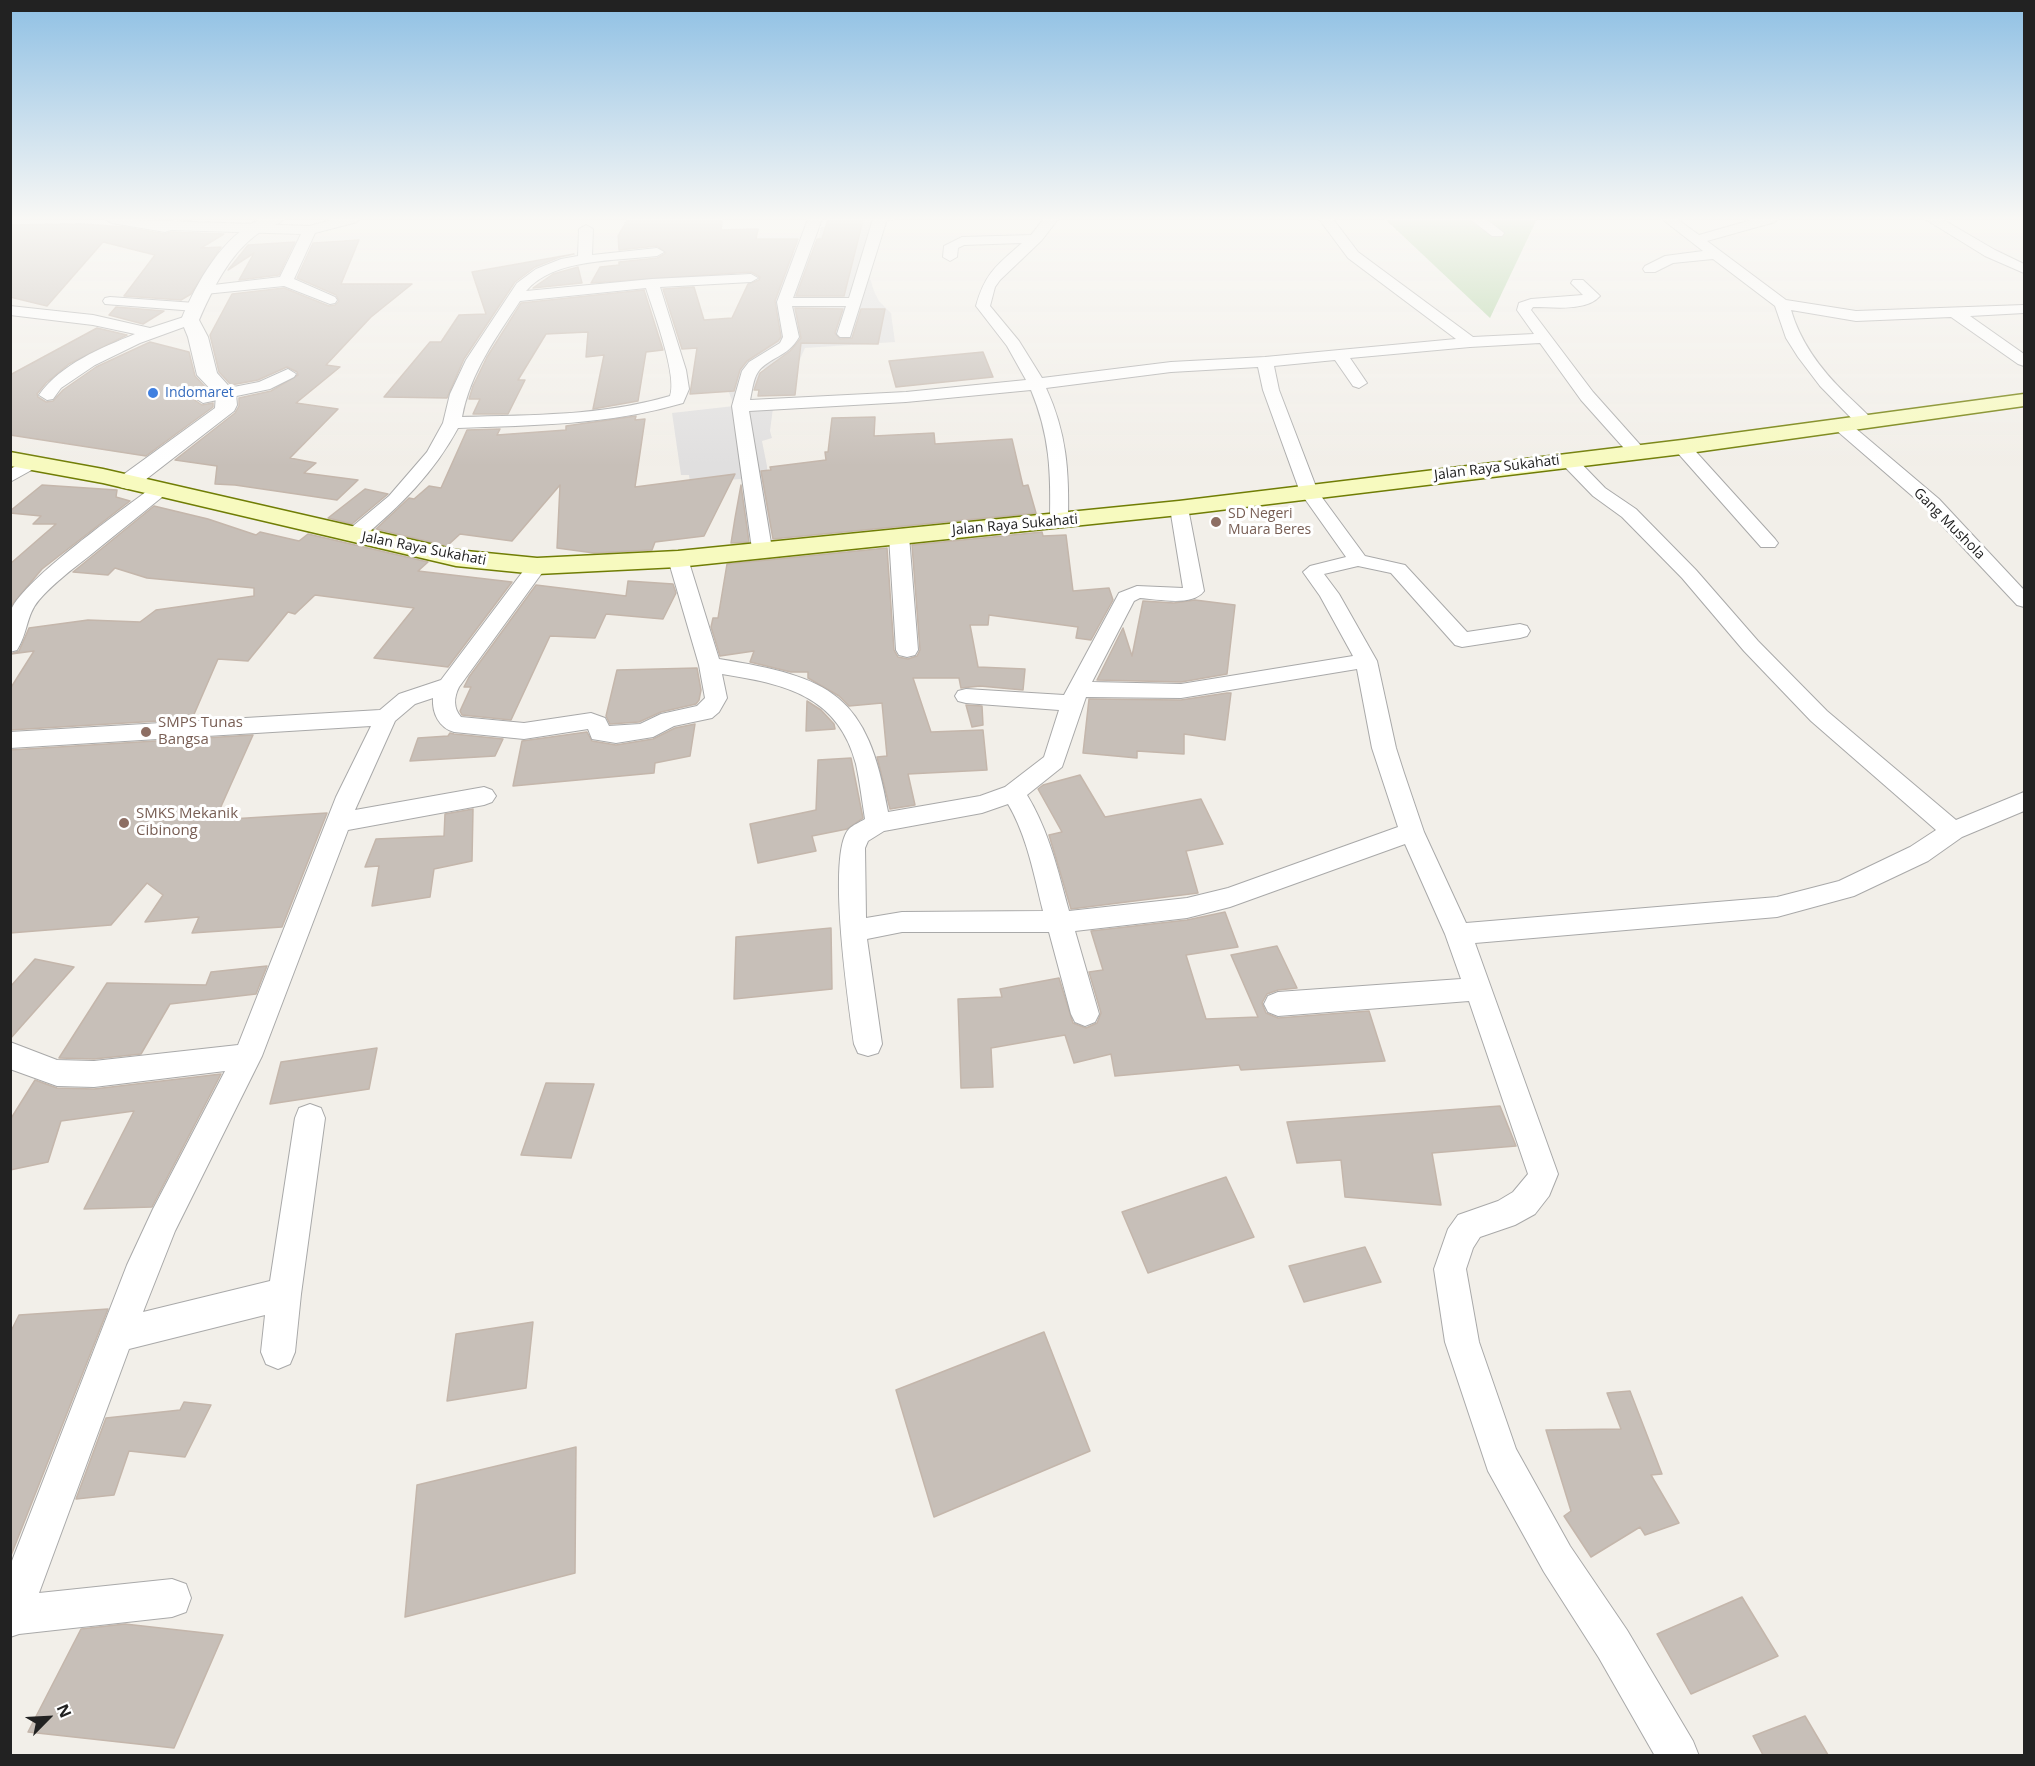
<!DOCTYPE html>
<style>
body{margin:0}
#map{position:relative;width:2035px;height:1766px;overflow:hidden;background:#f2efe9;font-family:"Open Sans",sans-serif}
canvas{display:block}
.frame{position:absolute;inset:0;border:12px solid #222;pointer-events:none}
.north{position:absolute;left:18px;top:1688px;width:60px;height:60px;-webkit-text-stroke:4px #fff;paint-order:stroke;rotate:66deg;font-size:16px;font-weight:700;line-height:24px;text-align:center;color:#222}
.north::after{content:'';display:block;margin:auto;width:21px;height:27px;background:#222;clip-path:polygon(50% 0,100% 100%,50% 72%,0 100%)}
</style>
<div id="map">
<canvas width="2035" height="1766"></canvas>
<div class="frame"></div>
<div class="north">N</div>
</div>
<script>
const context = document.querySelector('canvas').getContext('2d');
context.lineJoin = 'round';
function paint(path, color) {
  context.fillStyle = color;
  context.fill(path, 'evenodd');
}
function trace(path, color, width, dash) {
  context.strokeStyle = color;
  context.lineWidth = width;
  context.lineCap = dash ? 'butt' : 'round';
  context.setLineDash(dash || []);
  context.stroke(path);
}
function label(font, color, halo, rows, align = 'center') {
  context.font = font + ' "Open Sans",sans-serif';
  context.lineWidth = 6;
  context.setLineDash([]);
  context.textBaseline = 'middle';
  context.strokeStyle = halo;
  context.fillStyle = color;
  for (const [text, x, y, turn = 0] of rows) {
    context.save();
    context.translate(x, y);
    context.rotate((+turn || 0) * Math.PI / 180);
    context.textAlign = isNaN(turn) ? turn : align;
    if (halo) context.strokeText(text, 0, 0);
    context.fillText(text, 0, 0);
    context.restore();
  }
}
const residential = new Path2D(`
 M838,219H896L872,226L865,262L874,291L879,301L891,313L895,342L805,348L797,366L759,369V385L749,390L752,401L773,408L770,431L772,438L762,441L767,466L771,536L745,538L743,479L690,482L689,475H681L672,413L734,406L727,387L784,254L815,253L821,227L839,226Z`);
const forest = new Path2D(`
 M1385,219H1537L1490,318Z`);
const building = new Path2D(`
 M628,219H722L721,230L758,229L756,239H798L775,301L781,337L778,341L747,361L740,370L734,391L690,394L697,348L682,349L663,289L694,287L704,320L732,318L748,284L759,280L760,277L751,272L591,283L600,267L619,265V262L657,258L666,253L657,246L619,250L618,236Z
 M828,219L863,220L844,296H796L817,239H822Z
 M81,224L125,227L165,234L171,232L224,234L201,248L221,247L191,294L181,300L124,296L155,255L103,242L47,306L10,297V225Z
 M359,240L341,284H412L371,317L326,365L340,367L296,403L338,409L290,458L316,463L304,473L358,480L337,500L235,485L215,484L217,466L175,460L235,413L239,406V398L271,391L298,375L297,372L287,367L258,380L231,385L219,372L210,335L232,294L284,288L329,306L335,305L339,301L336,295L297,278L313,243Z
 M295,242L279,275L239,280L254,253L228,270L248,245Z
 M574,254L560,257L535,267L515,282L464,359L447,398L384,397L430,342H441L459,315L486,314L472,272Z
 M578,267L582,283L533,288L553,274Z
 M644,290L663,350L646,352L638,401L593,409L604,355L586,357L588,332L546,334L518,380H525L508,414H473L480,399H469L473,386L487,357L521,303Z
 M116,307L164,311L143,324L109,315Z
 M795,308L843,309L835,333L840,339L852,338L861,309H885L878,344L801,343L795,395L758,396L759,390H754L760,373L790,351L801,338Z
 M97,328L127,335L69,364L46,383L37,394L38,397L46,402L53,401L63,390L96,367L150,342L189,352L195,376L208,390L202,391L193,399L202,405L213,403V407L146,456L10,435V375Z
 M983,352L993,377L896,387L889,361Z
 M636,416L635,420L645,419L635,487L735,474L704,536L655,542L652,550L594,553L557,548L560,485L512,541L460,534L447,546L376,529L409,498L414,499L429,486L441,488L467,430L500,429L497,435L566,430V426Z
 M875,417L874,436L934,433L935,444L1012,439L1023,486L1028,485L1036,513L773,539L761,471L771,470L770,467L826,460L825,452H828L832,418Z
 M42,485L117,490L116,497L130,501L42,569L10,607V564L56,524H33L41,516L10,513V511Z
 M741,485L749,542L731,543L735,518Z
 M365,489L388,494L352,524L328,518Z
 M154,506L208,519L256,535L260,532L299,541L308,534L428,562L418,571L512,582L448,667L374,658L414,608L315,595L295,614L288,612L248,661L218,659L192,719L10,730V689L34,651L11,654L19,651L29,628L88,620L140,622L156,610L254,596V588L147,578L115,568L108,575L73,572Z
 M1042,532L1043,536L1066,535L1073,591L1109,588L1113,600L1091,640L1076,638L1078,627L989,615L988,625H970L978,667L1025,669L1023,690L980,686L961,688L959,678H913L931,732L983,730L987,770L908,774L915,805L890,809L877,757L887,756L882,703L849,706L839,696L808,678V672H791L750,662L754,651L720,656L711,627L713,618H718L727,564L887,548L894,650L898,657L908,659L917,656L920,650L912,545Z
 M628,581L673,584L676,593L663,619L606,614L595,638L550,636L511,720L462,715L460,711L471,687H464L469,677L536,585L626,596Z
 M1195,600L1235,605L1227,674L1181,682L1097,680L1123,628L1132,656L1143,601L1174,603Z
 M697,668L701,690L699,700L696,704L661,712L639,722L610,724L606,716L617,670Z
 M1227,693H1231L1225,740L1184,734V754L1137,751V758L1083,753L1089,699L1181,700Z
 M807,701L821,710L834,724L835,729L806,731Z
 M966,705L982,706L983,725L972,727Z
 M695,724L690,756L655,763L654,773L513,786L522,741L587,732L592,741L616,745L653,739L675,728Z
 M450,733L454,734L503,739L495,756L410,761L418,738L448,736Z
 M253,735L215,820L327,813L282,927L192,933L199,917L145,922L163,895L147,883L111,925L10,933V750Z
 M851,758L863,818L847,829L812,836L816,851L758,863L750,824L816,810L818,760Z
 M1080,775L1105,817L1201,799L1223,844L1186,851L1198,893L1071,909L1049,835L1062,832L1038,789L1043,785Z
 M473,809L472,861L434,869L430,897L372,906L379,866L365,867L376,839L444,836L445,814Z
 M1225,912L1238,947L1186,955L1206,1019L1258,1017L1231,955L1277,946L1297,988L1278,990L1267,994L1262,1003L1266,1013L1278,1018L1369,1011L1385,1061L1241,1070L1239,1065L1115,1076L1111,1054L1074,1063L1065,1035L991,1048L993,1087L961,1088L958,999L1002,997L1000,989L1059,978L1073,1023L1086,1028L1097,1023L1101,1013L1089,972L1103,970L1091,931L1187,920Z
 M831,928L832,989L734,999L736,937Z
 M35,959L74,967L10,1039V987Z
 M267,966L256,994L170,1004L141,1054L94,1059L59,1058L107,983L206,985L211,972Z
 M377,1048L369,1089L270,1104L281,1062Z
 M221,1074L152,1207L84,1209L134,1111L61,1121L48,1162L10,1170V1120L35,1080L57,1088L94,1089Z
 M546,1083L594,1084L571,1158L521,1155Z
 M1500,1106L1516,1146L1432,1153L1441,1205L1345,1197L1341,1160L1297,1163L1287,1122Z
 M1226,1177L1254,1237L1148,1273L1122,1212Z
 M1365,1247L1381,1282L1304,1302L1289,1266Z
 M108,1309L10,1558V1333L19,1315Z
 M533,1322L526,1388L447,1401L456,1334Z
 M1044,1332L1090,1451L934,1517L896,1390Z
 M1630,1391L1662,1474L1651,1475L1679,1523L1645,1535L1640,1527L1591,1557L1564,1516L1571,1511L1546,1430L1621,1429L1607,1393Z
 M184,1402L211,1405L185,1457L129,1451L114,1495L76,1499L106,1418L180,1410Z
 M576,1447L575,1573L405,1617L417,1485Z
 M1742,1597L1778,1656L1691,1694L1657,1634Z
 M125,1624L223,1635L174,1748L28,1732L81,1629Z
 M1805,1716L1828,1755H1763L1753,1736Z`);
const minor = new Path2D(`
 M105,219L309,226L336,219H359L357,222L315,233L294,279L335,297L337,300L335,303L330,304L284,286L205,294L198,290L205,286L280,277L301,234L171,230L165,232L112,223Z
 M808,219H822L793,298H849L873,219H887L850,337H840L837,334L846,306H792L799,337C787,358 769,357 758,372C753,379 752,392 750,400L906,392L1026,380L1007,346L976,306C985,273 997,265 1022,243L964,245L958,248L957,257L950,261L943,257L944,246L962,237L1031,235L1044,219H1058L1042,240L1000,280L995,287L990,306L1019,341L1042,378L1171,362L1265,357L1456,339L1348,258L1319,219H1333L1358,252L1473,337L1534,334L1517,310L1519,303L1531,299L1583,295L1571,283L1573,280H1583L1600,296C1586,312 1553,307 1533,307L1531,310L1593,392L1643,448L1646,452L1643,456H1631L1581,400L1540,343L1470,347L1350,358L1367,383L1359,388L1353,386L1335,360L1274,366L1279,390L1318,492L1365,556L1405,565L1467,632L1520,624L1527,626L1530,631L1527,636L1520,638L1462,647L1455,645L1391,573L1358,566L1324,574L1339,594L1377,661L1396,748L1404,773L1424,832L1466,923L1777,897L1839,881L1910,847L1936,830L1811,721L1744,651L1682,578L1622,517L1593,496L1562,464L1559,460L1562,456H1574L1605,488L1636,509L1696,570L1758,641L1827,711L1956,820L2024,792V811L1962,837L1928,861L1854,896L1777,917L1475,943L1558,1174L1549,1196L1535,1214L1515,1225L1480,1237L1473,1248L1466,1269L1479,1342L1516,1449L1570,1546L1627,1630L1693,1741L1699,1756H1655L1599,1658L1544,1572L1488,1471L1445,1342L1434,1269L1448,1229L1458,1215L1498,1201L1513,1192L1528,1174L1469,1001L1278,1016L1268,1012L1264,1004L1268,996L1278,992L1461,979L1445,934L1405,844L1230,907L1187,918L1075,931L1099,1014L1095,1022L1085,1026L1075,1022L1071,1014L1049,932H902L867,939L882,1044L878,1053L868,1056L858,1053L854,1044C849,1007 826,853 849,829C853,825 860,822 865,819C862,801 860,782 856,764C838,695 784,684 722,674L727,698L719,712L712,718L674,726L653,737L616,743L592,739L588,729L524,739L454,732C439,728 432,713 433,698L415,704L395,721L355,810L484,787L492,790L496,796L492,802L484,805L348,830L262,1056L175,1231L143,1312L270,1281L295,1118L299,1108L310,1104L321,1108L325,1118L301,1294L295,1352L290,1364L278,1369L266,1364L261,1352L265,1315L129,1349L39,1593L172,1579L186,1584L191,1598L186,1612L172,1617L19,1634L10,1637V1566L127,1265L153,1209L225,1071L94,1087L57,1086L10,1069V1042L57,1060L94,1061L238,1045L336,797L371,726L10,748V732L380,710L399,694L441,680L530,562H544L547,566L459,687C454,697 453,708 461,717L524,723L591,713L605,718L609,726L640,724L661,714L697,706L705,698L699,665L668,559L671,555H685L688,559L719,659C831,677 868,694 888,812L980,796L1005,787L1044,757L1059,710L966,703L958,701L955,696L958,691L966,689L1064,695L1119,593L1137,586L1183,588L1170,508L1172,504H1186L1188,508L1204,591C1193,607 1157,599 1140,598L1134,601L1092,682L1181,684L1353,656L1320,596L1303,572L1310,566L1346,557L1300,492L1263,390L1258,367L1171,372L1046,388C1067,434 1069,471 1068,521L1066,525H1052L1050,521C1051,472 1050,436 1031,390L906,402L749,411L772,549L769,553H755L752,549L732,406L742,371L749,362L780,343L783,337L777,302ZM1357,669L1372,748L1398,827L1228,888L1187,898L1069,911C1058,871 1049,831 1027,795L1062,767L1086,697L1181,698ZM1008,804C1027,836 1034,875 1043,911L902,912L866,918L865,848L868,841L884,831L982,813Z
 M1470,219H1486L1504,233L1502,236H1492Z
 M1662,219H1677L1699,235L1755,219H1777L1775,222L1707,241L1786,300L1856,311L2024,305V313L1970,316L2024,354V366L2018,364L1951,317L1856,321L1791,310C1801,344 1822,371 1847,395C1856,404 1866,412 1874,422L1871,426H1859L1820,386L1798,357L1786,338L1775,306L1713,259L1673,263L1655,272H1645L1643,269L1645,266L1665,256L1703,251Z
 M1925,219H1942L1995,250L2024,264V273L1985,256Z
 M586,225L593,229L592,255L657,248L664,252L657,256C616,261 554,258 526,291L652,279L751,274L758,278L751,282L660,287L686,370L689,389L683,403C609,425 535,425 458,428C433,474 401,505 361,539H347L344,535L347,531L389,496L427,452L443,423L450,394L466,360L517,283L536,269L561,259L578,256L579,229ZM646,288C653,310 678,377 670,396C602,416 532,415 462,417C470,373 496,338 520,301Z
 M110,297L195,303L202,307L195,311L105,304L103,301L105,298Z
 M10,306L93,315L150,328L190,315L198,320L195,323L140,343L95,365L61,388L53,399L47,400L39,395C61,364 101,348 135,334L93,325L10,315Z
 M288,369L296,374L294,377L270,389L203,403L195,398L203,393L259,382Z
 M1842,421L1848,422L1939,499L2024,590V607L2017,605L1925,507L1836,430L1833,426L1836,422Z
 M1682,442L1688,443L1775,539L1778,543L1775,547H1761L1676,451L1673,447L1676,443Z
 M31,458L37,459L40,463L37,467L10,482V469Z
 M161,484L167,485L170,489L167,493C141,514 114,536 88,557C71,570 53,584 39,600C26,615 28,633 17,650L10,652C10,640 7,621 11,610C25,578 123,510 155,485Z
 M899,530L906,532L909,536L918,650L915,655L907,657L899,655L896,650L889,536L892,532Z`);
const tertiary = new Path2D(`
 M261,219H283L281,222C273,226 263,229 256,235C229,255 212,290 199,320L208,337L217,373L236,394L237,405L234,411L136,487L128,489L120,487L117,482L120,477L215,408L216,395L197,375L188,337L181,320C197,282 222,236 261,219Z`);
const secondary = new Path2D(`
 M2024,394V406L1682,454L1179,515L678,567L537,574L456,566L103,483L10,466V452L103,469L456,550L537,558L678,551L1179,501L1682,440Z`);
const markers = [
 [153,393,6,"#3f7fe0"],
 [1216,522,6,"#8d6e63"],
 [146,732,6,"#8d6e63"],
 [124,823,6,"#8d6e63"]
];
const farShopnames = [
 ["Indomaret",165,393]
];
const farStreetnames = [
 ["Jalan Raya Sukahati",1497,468,-7],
 ["Gang Mushola",1949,524,45],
 ["Jalan Raya Sukahati",1015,525,-5],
 ["Jalan Raya Sukahati",424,549,11]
];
const farEducationnames = [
 ["SD Negeri",1228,514],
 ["Muara Beres",1228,530]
];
const educationNames = [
 ["SMPS Tunas",158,723],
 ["Bangsa",158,740],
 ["SMKS Mekanik",136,814],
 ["Cibinong",136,831]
];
paint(residential, '#e0dfdf');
paint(forest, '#add19e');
paint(building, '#c7bfb8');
trace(building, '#c4b6ab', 1.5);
trace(minor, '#a9a9a9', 2);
trace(tertiary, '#a9a9a9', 2);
trace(secondary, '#707d05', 3);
paint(minor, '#fff');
paint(tertiary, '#fff');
paint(secondary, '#f7fabf');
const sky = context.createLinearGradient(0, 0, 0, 466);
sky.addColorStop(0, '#8fc0e4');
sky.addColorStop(0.47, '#f9f8f5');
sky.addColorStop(1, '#f9f8f500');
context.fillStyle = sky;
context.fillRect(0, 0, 2035, 466);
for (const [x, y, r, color] of markers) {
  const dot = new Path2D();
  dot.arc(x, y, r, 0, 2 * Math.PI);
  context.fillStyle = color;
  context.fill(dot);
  trace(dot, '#fff', 2);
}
label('14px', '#366cbe', '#fff', farShopnames, 'left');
label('14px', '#222', '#fff', farStreetnames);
label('14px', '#785e54', '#fff', farEducationnames, 'left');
label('15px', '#785e54', '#fff', educationNames, 'left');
</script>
